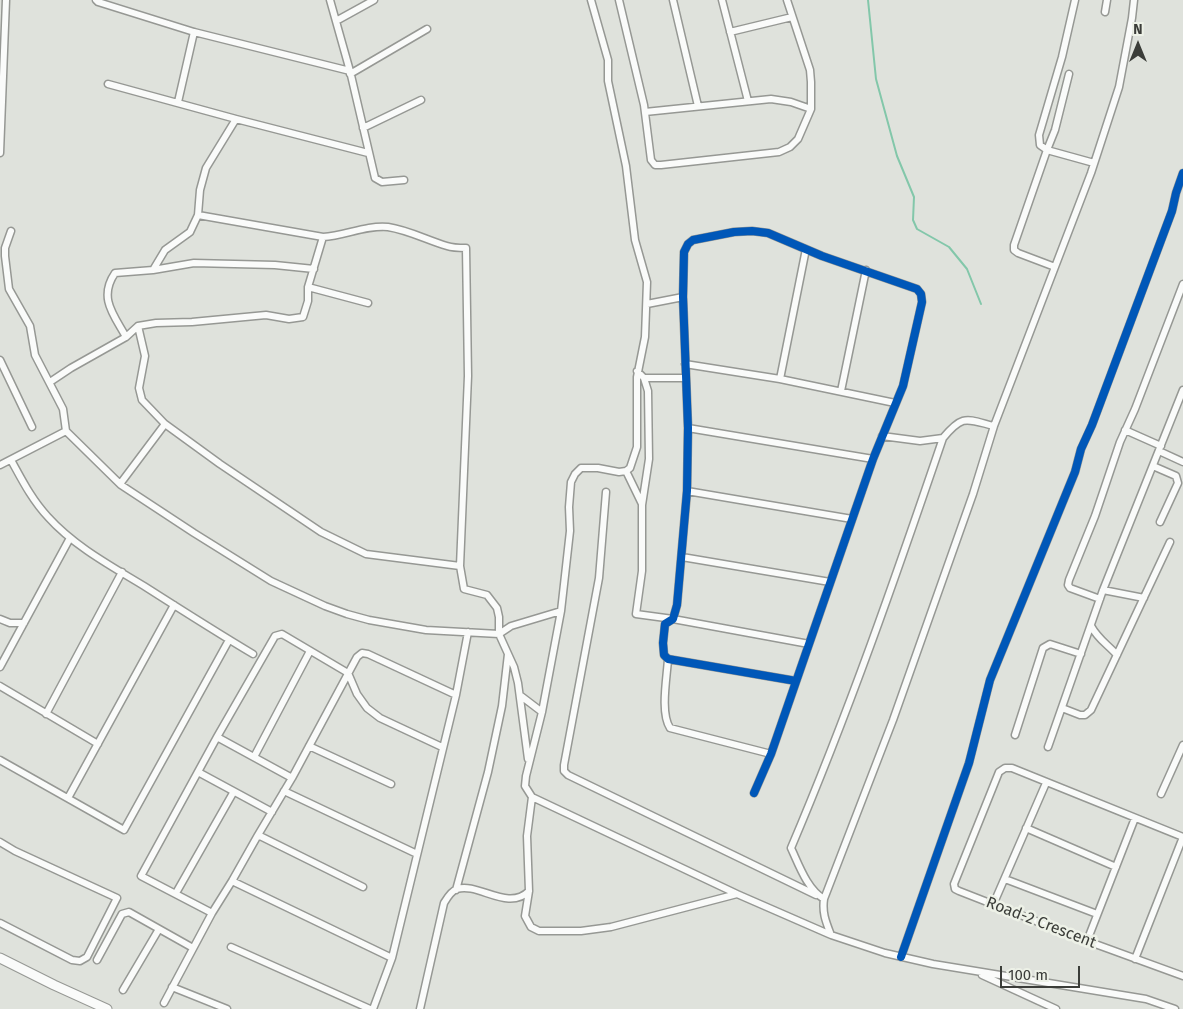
<!DOCTYPE html>
<style>
body{margin:0}
#map{position:relative;width:1183px;height:1009px;overflow:hidden;background:#dfe2dc;font-family:"Fira Sans",sans-serif}
canvas{display:block}
.north{position:absolute;left:1113px;top:20px;width:50px;height:50px;-webkit-text-stroke:4px #edf1e7;paint-order:stroke;rotate:0deg;font-size:14px;font-weight:700;line-height:20px;text-align:center;color:#3b3d39}
.north::after{content:'';display:block;margin:auto;width:18px;height:22px;background:#3b3d39;clip-path:polygon(50% 0,100% 100%,50% 72%,0 100%)}
.scale{position:absolute;left:1000px;top:966px;width:80px;height:22px;box-sizing:border-box;border:2px solid #3b3d39;border-top:0;padding-left:6px;font-size:15px;line-height:18px;white-space:nowrap;color:#3b3d39;-webkit-text-stroke:4px #edf1e7;paint-order:stroke}
</style>
<div id="map">
<canvas width="1183" height="1009"></canvas>
<div class="north">N</div>
<div class="scale">100 m</div>
</div>
<script>
const context = document.querySelector('canvas').getContext('2d');
context.lineJoin = 'round';
function trace(path, color, width, dash) {
  context.strokeStyle = color;
  context.lineWidth = width;
  context.lineCap = dash ? 'butt' : 'round';
  context.setLineDash(dash || []);
  context.stroke(path);
}
function label(font, color, halo, rows, align = 'center') {
  context.font = font + ' "Fira Sans",sans-serif';
  context.lineWidth = 5;
  context.setLineDash([]);
  context.textBaseline = 'middle';
  context.strokeStyle = halo;
  context.fillStyle = color;
  for (const [text, x, y, turn = 0] of rows) {
    context.save();
    context.translate(x, y);
    context.rotate((+turn || 0) * Math.PI / 180);
    context.textAlign = isNaN(turn) ? turn : align;
    if (halo) context.strokeText(text, 0, 0);
    context.fillText(text, 0, 0);
    context.restore();
  }
}
const stream = new Path2D(`
 M868,0L876,79L897,156L914,197L913,220L917,229L949,247L967,269L981,304`);
const street = new Path2D(`
 M96,0L98,2L194,32L350,71
 M330,0L350,71L375,178L382,182L404,180
 M591,0L608,60V81L626,166L635,240L647,282L645,337L637,377V447L630,468L626,471L619,472L598,468H581L575,474L571,482L569,507L570,531L561,611L542,712L526,776L525,786L532,797L737,894
 M619,0L644,105L651,160L655,165H661L779,152L790,147L798,139L811,109V82L810,70L787,0
 M673,0L698,106
 M722,0L748,101
 M1105,12L1107,0
 M336,21L374,0
 M730,32L792,17
 M350,74L427,29
 M1069,74L1055,130L1047,150L1094,163
 M108,84L236,119L368,153
 M178,102L194,32
 M645,112L771,99L791,102L811,109
 M363,128L421,100
 M0,153L6,0
 M11,231L5,248V256L9,289L30,326L35,355L63,409L66,431L121,485L194,533L271,581L325,606L347,614L369,620L426,630L499,634L511,626L561,611
 M323,237C345,236 365,225 388,227C408,230 427,240 447,246C453,248 460,248 466,248L468,376L460,566
 M1055,267L1018,253L1014,250V245L1047,150L1040,145L1039,135L1062,57L1075,0
 M153,270L194,263L275,265L314,269
 M308,287L368,303
 M647,304L683,297
 M138,326L145,356L139,388L142,400L165,424
 M126,337L138,326L156,323L192,322L266,315L289,319L303,317L308,301V287L323,237L198,215
 M0,360L32,427
 M685,364L780,379L895,403
 M637,371L644,378L648,391L649,459L642,505V571L636,614L673,619L809,644
 M644,378H686
 M780,379L806,249
 M50,382L71,368L126,337C114,315 98,298 115,273L153,270L165,250L190,232L198,215L200,190L206,168L236,119
 M841,391L866,270
 M688,428L873,459
 M1125,430L1161,446
 M882,436L920,441L943,438
 M1159,451L1183,462
 M11,460C22,480 32,500 48,517C74,546 111,566 144,586C180,609 216,632 253,654
 M0,465L66,431
 M1153,466L1176,476L1178,483L1160,522
 M626,471L642,504
 M120,484L165,424L220,464L321,532L366,554L460,566L464,589L487,595L497,608L499,617V634L514,667L518,683L528,759
 M687,491L852,519
 M606,492L599,578L564,765V771L568,775L816,895
 M682,557L830,582
 M1103,590L1144,598
 M1100,599L1070,588L1068,585L1069,580L1095,516L1120,442L1135,409L1183,284
 M0,619L10,623H24
 M1091,626C1098,639 1107,644 1117,655
 M668,659C667,677 660,713 670,728L771,754
 M0,667L70,538
 M0,686L98,744
 M521,696L542,712
 M1062,708L1080,715H1085L1091,710L1170,542
 M46,714L122,572
 M1015,735L1043,648L1050,644L1081,654
 M217,737L292,778
 M309,746L391,784
 M1048,747L1103,590L1183,390
 M254,757L310,651
 M0,760L124,830L229,640
 M198,772L272,812
 M284,791L417,854
 M754,793L771,754L873,459L903,386L922,302L921,294L917,289L822,256L768,233L752,231L734,232L693,240L688,244L684,252L683,297L688,428L687,491L677,605L673,619L665,624L663,643L664,655L668,659L796,681
 M1161,794L1183,745
 M532,797L527,836L529,891L525,916L531,927L539,931H581L611,927L737,894L831,935L885,953L933,964L1146,999L1175,1009
 M68,798L174,605
 M1026,828L1116,867
 M258,835L363,887
 M1183,837L1012,768H1005L999,772L954,884L955,889L959,891L1087,941L1183,976
 M0,842L15,851L117,898L87,957L80,961L72,960L0,923
 M1005,879L1097,914
 M232,881L392,958
 M456,890L488,772L502,706L508,654
 M176,893L233,793
 M824,899L893,720L973,494L994,426L1091,173L1119,87L1132,18L1134,0
 M993,905L1046,783
 M212,913L141,876L217,737L275,636L282,634L348,673L357,694L367,708L380,718L442,747
 M831,935C826,922 822,913 824,899C807,889 799,865 791,848C848,714 896,576 943,438C963,414 966,419 994,426
 M1087,941L1135,818
 M231,947L370,1009
 M901,957L969,763L990,680L1075,472L1081,449L1092,425L1172,211L1176,193L1183,173
 M1135,959L1183,837
 M97,960L122,914L129,912L193,948
 M982,975L1056,1009
 M172,987L227,1009
 M123,990L159,929
 M164,1003L212,913L232,881L258,835L292,778L357,657L362,653L368,654L456,695
 M373,1009L392,958L456,695L468,632
 M420,1009L444,903C447,898 451,891 457,889C478,882 508,912 529,891`);
const secondary = new Path2D(`
 M0,958L54,985L107,1009`);
const cycleway = new Path2D(`
 M754,793L771,754L873,459L903,386L922,302L921,294L917,289L822,256L768,233L752,231L734,232L693,240L688,244L684,252L683,297L688,428L687,491L677,605L673,619L665,624L663,643L664,655L668,659L796,681
 M901,957L969,763L990,680L1075,472L1081,449L1092,425L1172,211L1176,193L1183,173`);
const streetNames = [
 ["Road-2 Crescent",1041,923,21]
];
trace(stream, '#83c7aa', 2);
trace(street, '#969894', 9);
trace(secondary, '#969894', 11);
trace(street, '#fafbfa', 6);
trace(secondary, '#fafbfa', 9);
trace(cycleway, '#0057b8', 8);
label('16px', '#3b3d39', '#edf1e7', streetNames);
</script>
